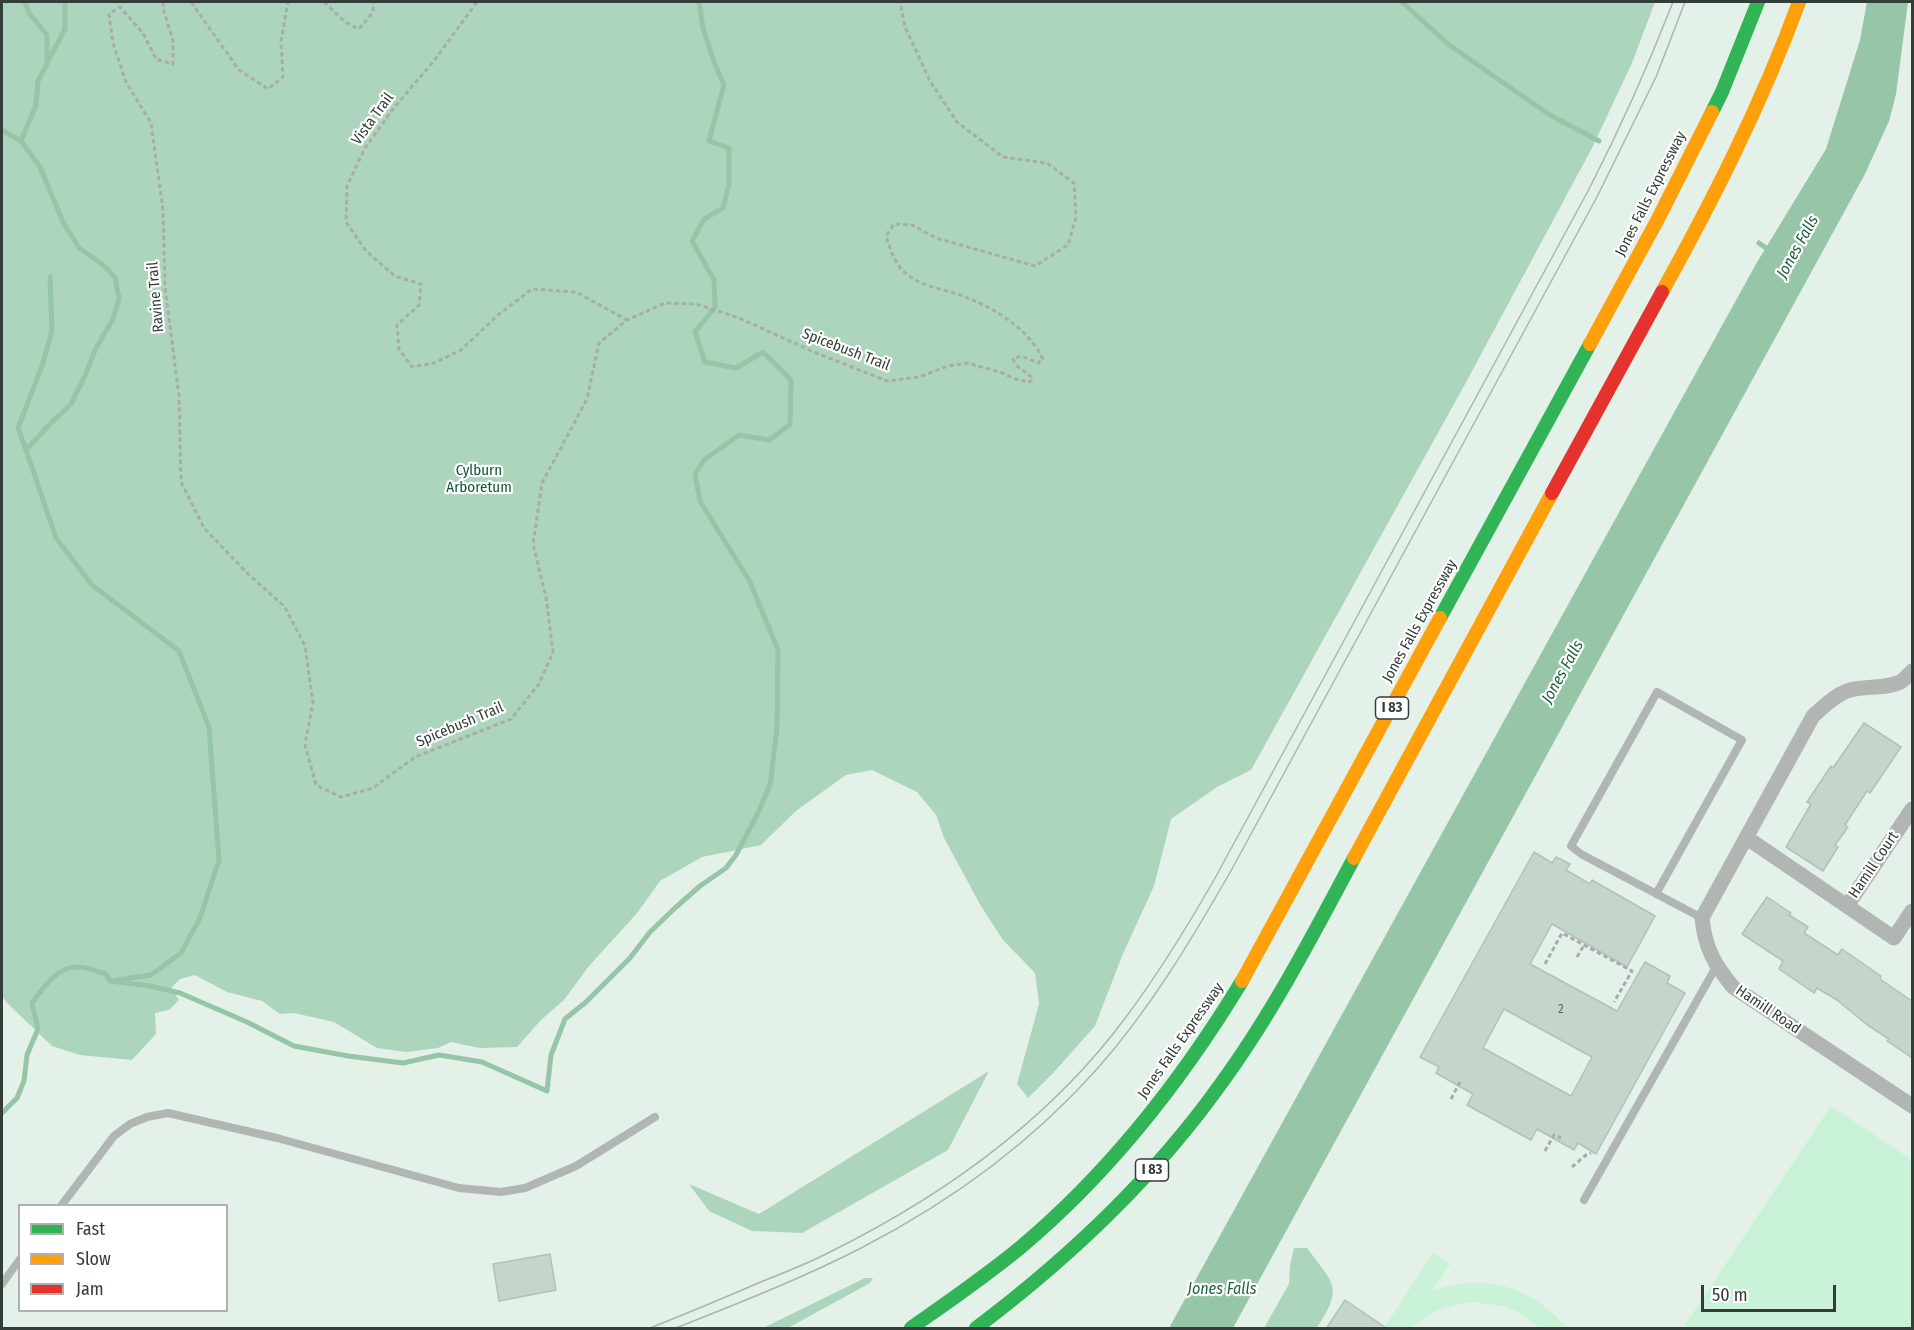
<!DOCTYPE html>
<style>
body{margin:0}
#map{position:relative;width:1914px;height:1330px;overflow:hidden;background:#e3f1e8;font-family:"Fira Sans Condensed",sans-serif}
canvas{display:block}
.frame{position:absolute;inset:0;border:3px solid #343e38;pointer-events:none}
.legend{position:absolute;left:18px;top:1204px;width:210px;height:108px;box-sizing:border-box;background:#fff;border:2px solid #aeb2af;margin:0;padding:8px 10px;list-style:none;font-size:18px;color:#343e38}
.legend li{display:flex;align-items:center;gap:12px;height:30px}
.legend b{width:30px;border:2px solid #aeb2af}
.scale{position:absolute;left:1701px;top:1285px;width:135px;height:27px;box-sizing:border-box;border:3px solid #343e38;border-top:0;padding-left:8px;font-size:18px;line-height:21px;white-space:nowrap;color:#343e38;-webkit-text-stroke:4px #fff;paint-order:stroke}
</style>
<div id="map">
<canvas width="1914" height="1330"></canvas>
<div class="frame"></div>
<ul class="legend">
<li><b style="height:8px;background:#30b455"></b>Fast</li>
<li><b style="height:8px;background:#ff9f0a"></b>Slow</li>
<li><b style="height:8px;background:#e5322d"></b>Jam</li>
</ul>
<div class="scale">50 m</div>
</div>
<script>
const context = document.querySelector('canvas').getContext('2d');
context.lineJoin = 'round';
function paint(path, color) {
  context.fillStyle = color;
  context.fill(path, 'evenodd');
}
function trace(path, color, width, dash) {
  context.strokeStyle = color;
  context.lineWidth = width;
  context.lineCap = dash ? 'butt' : 'round';
  context.setLineDash(dash || []);
  context.stroke(path);
}
function label(font, color, halo, rows, align = 'center') {
  context.font = font + ' "Fira Sans Condensed",sans-serif';
  context.lineWidth = 4.5;
  context.setLineDash([]);
  context.textBaseline = 'middle';
  context.strokeStyle = halo;
  context.fillStyle = color;
  for (const [text, x, y, turn = 0] of rows) {
    context.save();
    context.translate(x, y);
    context.rotate((+turn || 0) * Math.PI / 180);
    context.textAlign = isNaN(turn) ? turn : align;
    if (halo) context.strokeText(text, 0, 0);
    context.fillText(text, 0, 0);
    context.restore();
  }
}
const green = new Path2D(`
 M1831,1106L1912,1160V1328H1683Z
 M1433,1253L1450,1264L1432,1291C1484,1273 1532,1286 1566,1328H1540L1516,1311L1502,1306L1473,1302L1459,1304L1436,1311L1410,1328H1384Z`);
const forest = new Path2D(`
 M2,2H1655L1632,63L1592,148L1464,386L1251,770L1217,787L1171,819L1154,886L1122,956L1095,1026L1054,1072L1028,1098L1017,1084L1039,1004L1035,973L1003,940L981,906L944,838L936,815L917,792L872,770L846,775L797,810L761,845L702,857L660,881L638,912L589,966L564,1000L541,1020L517,1047L480,1048L451,1042L438,1048L406,1052L377,1048L334,1022L294,1013L280,1014L262,1001L227,992L195,975L180,979L171,988L179,1000L169,1010L155,1013L156,1034L132,1060L80,1055L52,1046L7,1003L2,996Z
 M989,1071L948,1150L802,1233L752,1231L709,1211L689,1184L759,1214Z
 M1294,1248H1307C1334,1285 1344,1286 1317,1328H1264L1289,1284L1290,1265Z
 M865,1278H873L870,1283L788,1328H763Z`);
const water = new Path2D(`
 M1867,2H1908L1896,94L1889,121L1865,174L1233,1328H1169L1756,264L1826,149L1860,40Z`);
const stream = new Path2D(`
 M1402,2L1448,44L1515,91L1550,115L1599,141
 M48,61L65,29V2
 M2,130L21,141L40,167L63,222L79,248L102,264L115,277L119,299L113,319L96,348L85,376L71,404L47,427L26,450L56,538L92,585L179,651L209,727L219,860L200,918L181,953L151,975L110,981L106,974C97,972 88,967 79,967C58,965 43,988 32,1003L38,1029L27,1055L24,1081L17,1098L2,1113
 M21,141L36,105L38,81L47,64V35L29,13L25,2
 M1759,243L1770,251
 M26,450L18,428L42,366L52,331L50,277
 M110,981L150,986L180,993L247,1022L294,1046L348,1056L403,1063L439,1055L482,1062L547,1091L551,1055L565,1019L586,1002L630,958L650,932L675,908L700,886L726,868L736,855L759,811L770,785L777,729L778,650L750,582L700,501L695,474L704,460L739,435L770,440L790,424L791,380L763,352L736,368L705,362L695,332L715,307L714,280L692,241L704,219L723,208L729,184V148L709,141L724,85L714,62L703,28L699,2`);
const building = new Path2D(`
 M1864,723L1901,747L1870,793L1867,791L1845,825L1848,827L1835,845L1838,847L1823,871L1786,847L1811,804L1807,802L1831,766L1833,768Z
 M1534,852L1552,863L1556,857L1570,864L1566,870L1590,884L1592,880L1655,916L1627,967L1552,924L1530,964L1617,1011L1645,962L1670,976L1667,983L1685,993L1596,1154L1578,1143L1574,1150L1537,1129L1531,1140L1467,1105L1473,1094L1436,1073L1439,1067L1420,1057ZM1504,1009L1592,1057L1571,1096L1483,1048Z
 M1767,897L1791,913L1789,915L1808,927L1804,933L1838,955L1842,949L1881,976L1880,979L1912,1001V1058L1887,1041L1889,1039L1866,1024L1837,1000L1817,988L1814,993L1779,969L1783,961L1742,934Z
 M550,1254L556,1290L499,1301L493,1264Z
 M1345,1300L1388,1329H1326Z`);
const path = new Path2D(`
 M163,2V8L173,41V64L156,59L143,33L120,7L109,14L113,43L126,82L151,123L163,210L165,288L179,396L181,482L204,528L246,572L285,607L305,646L313,702L305,745L316,785L341,797L373,788L415,757L511,719L539,684L553,652L546,597L533,544L542,483L587,399L599,343L627,320L665,303L696,304L739,318L814,352L887,381L919,377L948,366L967,363L1000,372L1015,379L1029,382L1033,379C1025,369 1018,371 1013,359L1021,356L1038,363L1043,359C1027,327 993,307 960,295C943,289 923,287 908,275C895,266 891,251 886,236L894,224L912,225L936,238L1035,266L1068,245L1076,218L1074,183L1047,163L1003,157L957,122L930,81L905,27L900,2
 M191,2L239,70L268,89L283,77L281,41L288,2
 M324,2L345,22L359,29L373,12L374,2
 M477,2L433,62L393,109L365,148L347,186L346,222L366,251L395,276L421,284L419,305L397,325L399,349L412,367L434,363L461,350L498,315L532,289L576,292L627,320
 M1577,957L1584,945
 M1545,964L1562,933L1632,971L1614,1002
 M1451,1099L1460,1082
 M1545,1151L1554,1135L1561,1138
 M1572,1167L1586,1155L1591,1153`);
const lane = new Path2D(`
 M1656,894L1742,740L1657,692L1571,846L1581,854L1702,918
 M1584,1200L1716,967
 M61,1206L114,1136L130,1124L147,1117L168,1113L277,1138L459,1188L501,1192L525,1188L576,1166L655,1117
 M2,1284L20,1259`);
const street = new Path2D(`
 M1912,671C1909,674 1906,678 1902,681C1887,690 1864,685 1847,691C1834,696 1823,707 1813,716L1702,918C1705,948 1714,964 1733,987L1912,1106
 M1747,838L1894,938L1912,911
 M1847,906L1912,809`);
const fast = new Path2D(`
 M1712,112L1722,92L1758,2
 M1440,618L1590,344
 M911,1328C948,1302 986,1276 1021,1247C1110,1172 1182,1080 1242,981
 M976,1328C1069,1258 1152,1180 1220,1085C1272,1014 1313,935 1354,858`);
const slow = new Path2D(`
 M1662,292C1714,198 1762,103 1799,2
 M1590,344L1658,219L1712,112
 M1354,858L1552,493
 M1242,981L1440,618`);
const jam = new Path2D(`
 M1552,493L1662,292`);
const tram = new Path2D(`
 M650,1328C688,1313 726,1297 763,1281C786,1272 809,1263 830,1252C945,1195 1049,1121 1126,1017C1159,973 1187,927 1214,880L1588,191C1620,129 1648,66 1673,2
 M676,1328C739,1303 803,1278 863,1247C950,1202 1032,1142 1097,1069C1151,1008 1192,939 1232,869L1597,197L1656,77L1685,2`);
const numberNames = [
 ["2",1561,1010]
];
const shields = [
 [1392,708,33],
 [1152,1170,33]
];
const shieldNames = [
 ["I 83",1392,708],
 ["I 83",1152,1170]
];
const streetNames = [
 ["Vista Trail",373,119,-54],
 ["Jones Falls Expressway",1651,194,-63],
 ["Ravine Trail",156,297,-95],
 ["Spicebush Trail",846,350,21],
 ["Jones Falls Expressway",1420,621,-61],
 ["Spicebush Trail",460,725,-23],
 ["Hamill Court",1874,865,-56],
 ["Hamill Road",1768,1010,34],
 ["Jones Falls Expressway",1181,1041,-55]
];
const parkNames = [
 ["Cylburn",479,471],
 ["Arboretum",479,488]
];
const waterNames = [
 ["Jones Falls",1798,247,-61],
 ["Jones Falls",1563,672,-61],
 ["Jones Falls",1222,1290]
];
paint(green, '#c9f2d8');
paint(forest, '#add5bd');
paint(water, '#96c5a8');
trace(stream, '#96c5a8', 5);
paint(building, '#c4d6cb');
trace(building, '#b4bfb8', 1.5);
trace(path, '#a8ada9', 3, [4.5, 3]);
trace(lane, '#b1b6b2', 8);
trace(street, '#b1b6b2', 15);
trace(fast, '#30b455', 14);
trace(slow, '#ff9f0a', 14);
trace(jam, '#e5322d', 14);
trace(tram, '#acb4ae', 1.5);
label('12px', '#58645d', null, numberNames);
for (const [x, y, w] of shields) {
  const box = new Path2D();
  box.roundRect(x - w / 2, y - 11, w, 22, 4.5);
  context.fillStyle = '#fff';
  context.fill(box);
  trace(box, '#343e38', 1.5);
}
label('bold 14px', '#343e38', null, shieldNames);
label('15px', '#343e38', '#fff', streetNames);
label('15px', '#0e5836', '#fff', parkNames);
label('italic 16px', '#1e6440', '#fff', waterNames);
</script>
